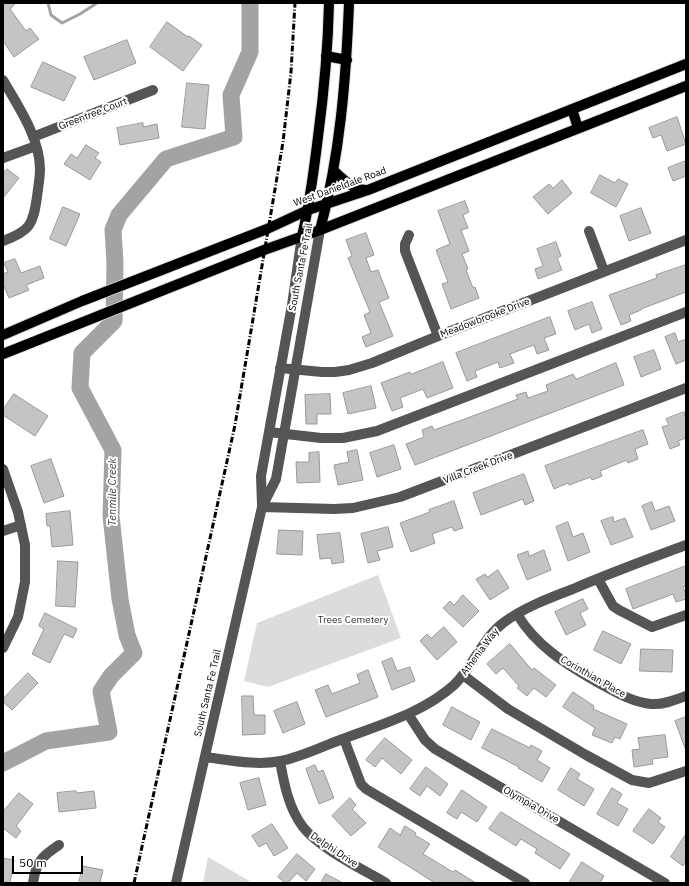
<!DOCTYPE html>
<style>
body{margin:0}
#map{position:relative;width:689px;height:886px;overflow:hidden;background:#fff;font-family:"IBM Plex Sans",sans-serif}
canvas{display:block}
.frame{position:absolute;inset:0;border:4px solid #000;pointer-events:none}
.scale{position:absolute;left:12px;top:856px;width:71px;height:18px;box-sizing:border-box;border:2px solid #000;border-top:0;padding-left:5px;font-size:12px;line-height:14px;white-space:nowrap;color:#000;-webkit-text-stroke:3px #fff;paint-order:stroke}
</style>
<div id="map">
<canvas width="689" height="886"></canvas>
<div class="frame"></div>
<div class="scale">50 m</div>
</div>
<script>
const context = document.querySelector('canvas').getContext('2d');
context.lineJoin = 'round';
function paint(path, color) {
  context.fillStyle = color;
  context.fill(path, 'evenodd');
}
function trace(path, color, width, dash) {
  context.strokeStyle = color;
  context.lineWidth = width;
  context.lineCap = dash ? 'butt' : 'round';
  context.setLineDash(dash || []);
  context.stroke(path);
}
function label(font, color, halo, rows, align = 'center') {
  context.font = font + ' "IBM Plex Sans",sans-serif';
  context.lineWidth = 4;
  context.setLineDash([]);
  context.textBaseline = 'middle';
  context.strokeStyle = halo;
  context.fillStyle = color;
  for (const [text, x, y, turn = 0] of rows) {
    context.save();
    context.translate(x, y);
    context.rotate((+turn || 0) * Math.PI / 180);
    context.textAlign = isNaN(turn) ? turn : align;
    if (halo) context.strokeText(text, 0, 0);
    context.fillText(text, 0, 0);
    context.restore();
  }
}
const green = new Path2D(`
 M378,575L401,638L268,687L244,681L257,623Z
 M208,857L253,883H203Z`);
const stream = new Path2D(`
 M48,3L51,15L62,23L80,14L97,3`);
const river = new Path2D(`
 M3,763L46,741L109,732L101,691L111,676L134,653L127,635L120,599L111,516L113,450L80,388L82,353L114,321L115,263L113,230L119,215L166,159L234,137L231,95L250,52V3`);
const building = new Path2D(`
 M3,3H16L10,9L26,31L30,28L39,39L14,57L3,41Z
 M167,22L188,37L189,36L202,45L183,71L150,47Z
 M127,40L136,63L94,80L84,57Z
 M43,62L76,77L64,101L31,87Z
 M187,83L209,85L205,129L182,127Z
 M677,117L686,144L667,151L661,135L653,138L649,128Z
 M143,123V127L157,124L159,138L120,145L117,128Z
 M86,145L99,153L95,158L101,162L90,180L64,164L71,154L77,158Z
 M686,161V176L673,181L668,168Z
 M7,169L19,178L3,198V174Z
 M600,175L615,183L618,179L628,184L616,207L591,193Z
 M562,180L572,193L548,214L533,197L549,184L553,188Z
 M465,201L469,212L463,215L468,228L461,230L469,251L462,254L468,269L466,270L473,288L475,287L479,298L451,309L442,284L448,282L436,250L450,244L438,211Z
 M63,207L80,214L66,246L50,239Z
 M641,208L651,233L629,241L620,216Z
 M366,233L374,255L366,258L371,272L378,270L389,298L379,302L393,336L366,347L362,337L371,333L364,315L370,312L348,258L352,256L346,240Z
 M556,242L561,256L557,258L562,270L538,279L535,269L543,266L537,249Z
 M15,259L21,273L40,266L44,278L26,285L29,290L9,298L3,284V274L8,272L4,263Z
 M686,265V292L641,309V310L629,315L631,321L621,325L609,295L657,278L656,275Z
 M592,302L602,329L592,333L589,324L575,330L568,311Z
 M550,317L556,334L544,338L549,350L537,354L534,345L510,354L514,363L500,368L498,362L475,371L477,377L467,381L456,353Z
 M675,333L678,342L686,339V360L676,364L665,337Z
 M654,350L661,369L641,377L634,357Z
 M443,362L453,388L427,398L423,389L400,398L403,407L392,411L381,383L410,372L411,374Z
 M616,363L624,385L415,465L406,444L424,437L422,430L432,426L434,430L470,417L518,399L516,395L526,392L528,398L548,391L546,385L573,374L576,379Z
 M371,386L376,408L348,414L343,393Z
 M14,394L48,416L35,436L3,415V410Z
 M330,394L331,414H317V424H306L305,395Z
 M684,412L686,418V438L678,441L680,445L670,449L662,427L669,425L666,419Z
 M643,430L648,444L635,449L638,459L628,463L627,460L600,471L602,476L592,480L591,477L569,485L568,483L554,489L545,466Z
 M394,445L401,469L377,477L370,453Z
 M357,450L363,480L338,485L334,465L349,462L347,452Z
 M319,452L320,482L297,483L296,462H309V453Z
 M51,459L64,496L44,503L31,466Z
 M524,474L534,501L525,505L523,499L481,515L473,493Z
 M454,501L463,528L454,531L452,527L432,534L435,543L411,552L400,523L430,512L429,510Z
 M652,502L655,511L669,506L675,521L651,530L642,506Z
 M70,511L73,545L52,547L50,526H47L46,514Z
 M613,517L614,522L625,518L633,537L611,545L601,521Z
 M568,522L573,537L583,533L590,552L568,561L556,527Z
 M388,527L393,547L377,551L380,560L368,563L361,534Z
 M279,530L303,531L302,555L277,554Z
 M340,533L344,562L332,564L331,558L320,559L317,535Z
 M544,550L551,570L527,580L517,555L528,551L529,556Z
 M58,561L78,562L75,607L56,606Z
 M686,566V586L683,587L686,594V599L676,602L673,594L633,609L626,589Z
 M498,570L509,588L490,600L476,579L485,574L487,577Z
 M463,595L479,611L463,627L443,608L450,601L454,605Z
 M583,599L588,609L580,613L586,625L566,635L555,612Z
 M45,613L77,629L73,638L64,634L50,663L32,654L44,629L39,626Z
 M444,627L457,642L437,660L420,641L427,634L431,638Z
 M603,631L631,644L621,664L594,650Z
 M510,644L532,670L534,668L556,685L546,697L534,688L527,696L517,688L519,686L503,668L496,674L487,664Z
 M641,649L673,650L672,672L640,671Z
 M392,658L397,671L410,667L415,681L392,690L382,662Z
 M368,670L378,697L326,717L315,690L328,685L332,694L360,683L357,675Z
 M28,673L38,683L12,710L3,702V699Z
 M573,692L594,706L593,709L627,724L620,739L615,737L612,743L592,735L595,728L563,707Z
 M242,696H253L254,715H265V734L243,735Z
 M297,702L305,724L283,733L274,711Z
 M452,707L480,722L471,740L443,725Z
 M686,717V748H685L675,721Z
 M492,729L530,748L531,745L542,751L537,760L550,768L542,782L518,768L519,767L482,748Z
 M665,735L668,757L652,759L653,764L634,767L632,750L640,749L638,738Z
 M385,738L412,760L401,774L382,758L375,767L366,760Z
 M315,765L318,772L323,770L334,798L319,804L306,769Z
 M426,767L448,784L440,796L427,786L420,796L410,789Z
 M571,768L580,774L577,779L594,789L584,806L558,790Z
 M259,778L266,805L248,810L240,783Z
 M612,788L622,794L617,803L628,809L618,826L597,814Z
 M462,790L487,807L477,822L461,812L457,819L447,813Z
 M76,791L77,793L94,791L96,808L59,812L57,793Z
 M19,793L33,804L16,826L21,831L16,838L3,828V812Z
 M350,798L356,805L352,809L366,823L351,836L332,816Z
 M649,809L661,818L658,822L665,827L653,844L633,831Z
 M501,812L570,854L560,869L535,853L537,849L521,839L516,846L489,829Z
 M272,824L288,848L274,856L266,843L259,847L252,836Z
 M405,826L416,833L415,835L430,844L423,854L453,872L455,870L476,883H435L378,847L390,828L400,835Z
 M686,834V862L683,866L671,857Z
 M297,854L315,869L306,881L297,873L288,883H285L278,877Z
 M3,858L14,860L10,883H3Z
 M582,862L604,876L600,883H569Z
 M83,866L103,870L100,883H79Z
 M326,874L343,883H321Z`);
const minor = new Path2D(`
 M3,80C18,106 40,138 40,169C40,178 38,188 37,197C33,225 30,231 3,241
 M33,137L153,90
 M3,158L36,146
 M589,231L604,271
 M409,235L405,244V251L438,336
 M280,368L322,372H335L349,370L372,363L438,336L686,240
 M269,432L321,438H343L377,431L686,312
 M3,469L18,512L25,545V582L18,617L3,648
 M262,505L261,476L292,305L302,236
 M262,507L334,509L353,508L400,497L686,388
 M3,531L21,525
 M598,579L613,606L619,610L652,627L686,615
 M517,614C536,646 566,664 597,682C614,691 631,702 651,704C663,705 675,700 686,696
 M463,675L508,709L586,755L632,780L649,783L686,771
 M408,714L425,740L435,749L665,883
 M344,739L361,784L366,789L525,883
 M205,757C229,760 256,766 281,761C301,757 321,747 340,740C379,725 423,713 454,685C473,667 482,639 503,623C523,608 549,598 573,589C610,573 648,559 686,545
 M280,761C284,784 289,809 303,827C319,848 362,869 386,883
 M33,883C36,862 42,856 59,845
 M176,883L262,507L276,479L320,230`);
const major = new Path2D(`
 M326,56L347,60
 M572,109L578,128
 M334,171C344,180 352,189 366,190
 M320,230C340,156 346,80 349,3
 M302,236C310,203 314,170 318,137C324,92 328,48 329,3
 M3,335L82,301L267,229L308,210L368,190L686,64
 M3,354L264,250L320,230L686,86`);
const rail = new Path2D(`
 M134,883L235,425L283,142L291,72L295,3`);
const streetNames = [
 ["Greentree Court",93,114,-21],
 ["West Danieldale Road",340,187,-20],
 ["South Santa Fe Trail",301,267,-79],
 ["Meadowbrooke Drive",485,318,-21],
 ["Villa Creek Drive",478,468,-21],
 ["Athenia Way",480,652,-53],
 ["Corinthian Place",593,677,30],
 ["South Santa Fe Trail",208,693,-77],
 ["Olympia Drive",531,805,30],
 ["Delphi Drive",334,850,34]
];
const parkNames = [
 ["Trees Cemetery",353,620]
];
const waterNames = [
 ["Tenmile Creek",113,492,-90]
];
paint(green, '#dcdcdc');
trace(stream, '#a3a3a3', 3);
trace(river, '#a3a3a3', 17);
paint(building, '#c4c4c4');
trace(building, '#999', 1);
trace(major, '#dbdbdb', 12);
trace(minor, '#555', 10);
trace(major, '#000', 10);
trace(rail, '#000', 3, [6, 2, 1, 2]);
label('10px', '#000', '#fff', streetNames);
label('10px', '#333', '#fff', parkNames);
label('italic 11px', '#444', '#fff', waterNames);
</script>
